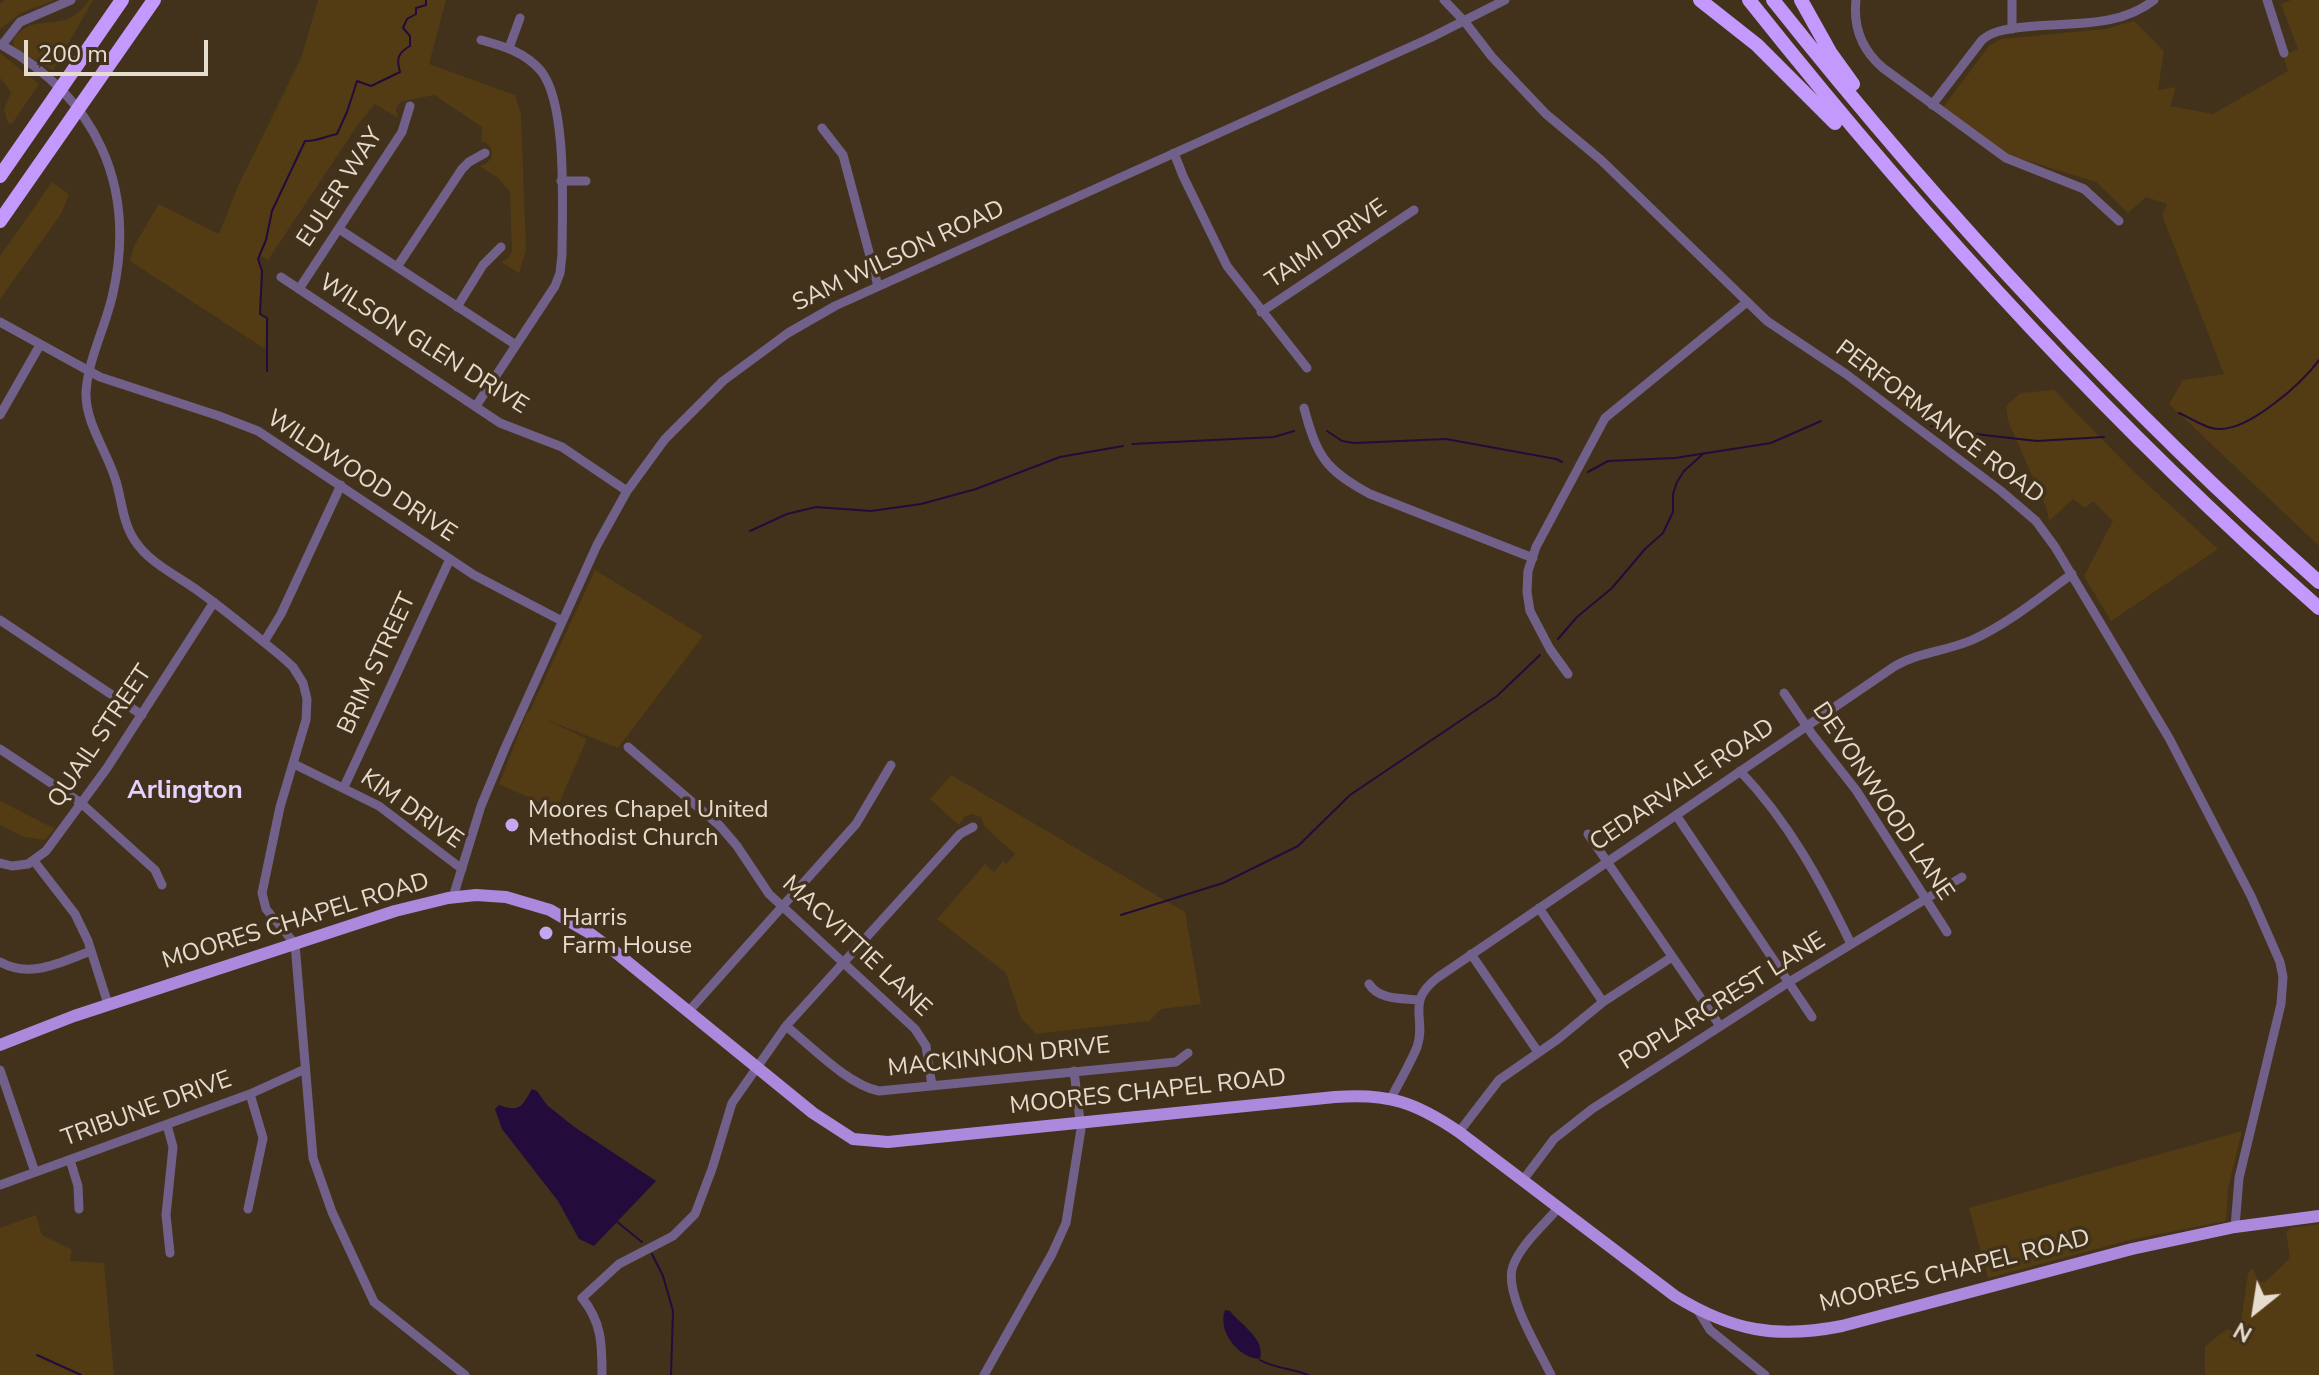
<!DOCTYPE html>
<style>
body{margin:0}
#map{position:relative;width:2319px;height:1375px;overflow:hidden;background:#42321b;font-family:"Nunito Sans",sans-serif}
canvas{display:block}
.north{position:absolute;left:2215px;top:1271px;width:80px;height:80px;-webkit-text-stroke:6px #42321b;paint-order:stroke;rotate:210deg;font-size:22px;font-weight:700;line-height:32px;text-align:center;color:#e6dcce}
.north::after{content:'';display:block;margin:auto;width:28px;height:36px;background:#e6dcce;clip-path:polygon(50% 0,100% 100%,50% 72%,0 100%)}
.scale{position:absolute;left:24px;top:40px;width:184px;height:36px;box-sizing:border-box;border:4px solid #e6dcce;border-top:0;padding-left:10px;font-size:24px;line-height:28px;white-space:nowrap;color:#e6dcce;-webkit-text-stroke:6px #42321b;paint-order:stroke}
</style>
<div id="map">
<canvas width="2319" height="1375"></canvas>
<div class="north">N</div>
<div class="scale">200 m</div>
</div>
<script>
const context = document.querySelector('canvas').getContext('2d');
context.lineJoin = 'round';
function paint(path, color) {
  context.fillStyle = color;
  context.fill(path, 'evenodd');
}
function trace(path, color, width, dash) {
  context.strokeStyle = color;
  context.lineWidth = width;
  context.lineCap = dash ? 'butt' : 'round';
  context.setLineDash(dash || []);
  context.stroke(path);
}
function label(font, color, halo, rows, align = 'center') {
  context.font = font + ' "Nunito Sans",sans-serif';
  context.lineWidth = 7;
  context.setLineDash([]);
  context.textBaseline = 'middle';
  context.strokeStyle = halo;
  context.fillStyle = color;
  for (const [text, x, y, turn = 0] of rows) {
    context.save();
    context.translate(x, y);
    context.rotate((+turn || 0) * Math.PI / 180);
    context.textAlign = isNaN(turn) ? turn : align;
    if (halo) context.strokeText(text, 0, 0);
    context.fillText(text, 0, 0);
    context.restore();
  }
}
const green = new Path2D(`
 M5,0H55L21,13L0,29V4Z
 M89,0H93L53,71L14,47L13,40C28,16 50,27 70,18C78,14 84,7 89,0Z
 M318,0H446L429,64L515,95L521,114L526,251L519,273L501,262L507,259L512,252L510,192L498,178L480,166C495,162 497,146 481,141L482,127L434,95L400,102L396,109L398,118L375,104L359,123L268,260L259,255L258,259L262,271L260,314L267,318L265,349L130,261L134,246L159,204L219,234L238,186L301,58Z
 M2291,0H2319V546L2169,404L2183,380L2224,374L2162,215L2167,204L2146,197L2128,213L2096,182L1999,152L1941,110L1989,46L2001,39L2105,29L2134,21L2164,51L2158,90L2176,87L2170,106L2213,114L2288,71L2283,55L2298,49L2281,4Z
 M0,53L39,84L12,124L8,123L4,109L11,92L0,78Z
 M52,182L69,195L61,214L0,299V256Z
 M2054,390L2135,473L2218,549L2111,621L2084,576L2113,521L2093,501L2085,508L2073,499L2049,521L2047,510L2008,421L2006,406L2021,393Z
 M595,570L703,636L618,748L542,718L587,739L556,810L499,784L527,713H529Z
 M951,775L1185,912L1201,1004L1161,1009L1149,1021L1036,1034L1021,1018L1006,973L937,919L985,864L994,872L1003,861L1006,864L1015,854L985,827L981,817L971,814L964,817L959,825L930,799Z
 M0,801L55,829L45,840L24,837L0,825Z
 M2242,1131L2228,1188L2226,1221L2130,1240L1988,1278L1969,1208Z
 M36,1215L42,1235L72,1250L70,1261L104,1263L114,1375H0V1228Z
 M2319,1224V1375H2205V1346L2227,1329L2236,1332L2240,1329L2248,1273L2252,1268L2258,1280L2264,1283L2290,1258L2286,1232L2291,1228Z`);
const water = new Path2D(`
 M532,1089L537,1091L547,1105L573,1126L656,1181L594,1246L579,1239L558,1201L502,1129L495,1109L499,1105C520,1113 522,1106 532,1089Z
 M1225,1310L1230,1311C1241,1325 1266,1339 1260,1359C1238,1358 1217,1331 1225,1310Z`);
const stream = new Path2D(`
 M267,371V318L260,314L262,271L258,259L266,240L272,211L305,141C316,142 326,136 337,134L347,112L357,81L371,86L400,72C396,58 398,53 410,46V36L403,28L407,19L416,14V8L426,5V0
 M2179,413C2191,418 2206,429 2219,429C2250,430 2302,383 2319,360
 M1931,426L1957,432L2037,441L2104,437
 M1327,431L1342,441L1354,443L1446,439L1556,459L1562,462
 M1132,444L1274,437L1294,431
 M1588,472L1608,461L1675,458L1771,443L1821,421
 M750,531L787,514L816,507L871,511L921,504L976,489L1060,457L1123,446
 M1558,639L1577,617L1612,588L1645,549L1663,533L1673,512V494L1677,482L1684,471L1704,453
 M1121,915L1223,883L1298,846L1350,795L1497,696L1540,655
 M616,1221L642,1242
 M652,1254L663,1276L673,1311L671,1375
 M37,1355L81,1375
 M1260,1360C1272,1368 1292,1368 1308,1375`);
const minor = new Path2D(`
 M1444,0L1465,22L1492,57L1546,114L1601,160L1767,321L1846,374L2001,491L2036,521L2055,547L2169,738L2251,896L2280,962L2283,977L2281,1004L2239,1178L2235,1227
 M1856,0C1853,27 1862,50 1883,68L2006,158L2084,189L2119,221
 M2012,0V29
 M2267,0L2284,53
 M0,44C96,97 137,185 113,293C106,326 88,359 86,392C85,422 106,450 115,478C122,499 122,522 135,541C150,564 180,577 201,593C229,613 255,635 282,657L293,667L303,683L307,699L306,720L280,807L262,893L266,909L295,944L313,1158L332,1212L374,1302L465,1375
 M2,45L20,22L71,0
 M509,48L520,18
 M1932,105L1982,40C1994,30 2009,29 2024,27C2067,22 2118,29 2154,0
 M822,128L843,155L878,286
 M1174,153L1183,176L1227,266L1307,368
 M561,181H586
 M339,229L516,345
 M397,267L462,169L469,162L485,153
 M281,277L500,423L562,447L627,491
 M299,289L402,132L410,106
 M457,307L483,265L501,247
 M1261,312L1414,210
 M0,322L100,377L219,416L258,431L474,575L562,621
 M476,406L555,286L560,273L562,255C562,210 568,105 541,71C525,52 503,46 481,40
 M1304,408C1317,456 1325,470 1370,494L1533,558
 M0,415L40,345
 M0,620L142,715
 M264,642L281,614L341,485
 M1568,674L1550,649L1530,611L1527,592L1528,571L1536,547L1605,418L1747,302
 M1784,693L1812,734L1856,790L1947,932
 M628,747L720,826L737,846L769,894L915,1029L926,1046L932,1086
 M0,749L81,803L155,870L162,885
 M294,764L379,806L462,869
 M1740,771C1789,822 1821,882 1851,944
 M344,787L450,559
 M1676,815L1812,1017
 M1588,834L1720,1026
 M34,861L75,914L88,941L108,1004
 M0,863L12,866L28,864L46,851L107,768L214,602
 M453,897L481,806L505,748L597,545L627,491L665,439L723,381L788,333L835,306L1430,38L1505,0
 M1539,908L1603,1002
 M1471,954L1538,1052
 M0,962C30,979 61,962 91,951
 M1369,984C1379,1000 1401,998 1419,1000
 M688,1012L856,824L891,765
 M786,1026C811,1046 848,1085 879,1091L1176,1062L1188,1053
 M0,1070L35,1172
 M1391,1098C1400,1081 1410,1064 1417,1047C1427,1018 1405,1003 1437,978L1895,666C1919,652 1947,651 1972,640C2008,624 2040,597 2072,574
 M167,1125L173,1147L166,1215L170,1253
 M1459,1132L1499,1080L1558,1039L1603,1002L1672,957
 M70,1160L78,1186L79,1209
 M1523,1180L1554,1139L1592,1109L1789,982L1962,877
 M0,1185L250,1094L305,1069
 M248,1209L263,1138L250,1094
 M1697,1309L1710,1330L1765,1375
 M602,1375C602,1345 602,1322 582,1298L619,1264L673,1236L695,1214L712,1169L732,1103L786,1026L960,834L973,827
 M984,1375L1052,1254L1066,1223L1081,1129L1074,1071
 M1551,1375C1539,1350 1503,1292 1513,1266C1521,1244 1544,1225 1559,1207`);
const major = new Path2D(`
 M0,1045L74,1016L395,911L448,898L476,895L506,897L550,910L588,932L614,951L813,1113L853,1139L888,1142L1335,1097C1388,1093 1415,1102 1459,1132L1675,1296C1732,1331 1776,1339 1842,1326L2132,1249L2235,1227L2319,1216`);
const highway = new Path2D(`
 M1700,0L1757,45L1835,123
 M1749,0C1922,218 2110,424 2319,608
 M1773,0C1939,209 2120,405 2319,582
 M1801,0L1830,52L1853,84
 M0,176L122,0
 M0,221L154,0`);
const markers = [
 [512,825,8,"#c4a7f1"],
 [546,933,8,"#c4a7f1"]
];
const streetNames = [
 ["EULER WAY",341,188,-57],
 ["TAIMI DRIVE",1327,245,-34],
 ["SAM WILSON ROAD",899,257,-25],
 ["WILSON GLEN DRIVE",423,345,32],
 ["PERFORMANCE ROAD",1939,423,37],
 ["WILDWOOD DRIVE",361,477,33],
 ["BRIM STREET",378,664,-65],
 ["QUAIL STREET",101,737,-56],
 ["CEDARVALE ROAD",1683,786,-34],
 ["DEVONWOOD LANE",1882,802,56],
 ["KIM DRIVE",411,810,35],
 ["MOORES CHAPEL ROAD",296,922,-17],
 ["MACVITTIE LANE",856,947,43],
 ["POPLARCREST LANE",1723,1002,-32],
 ["MACKINNON DRIVE",999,1058,-6],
 ["MOORES CHAPEL ROAD",1148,1093,-6],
 ["TRIBUNE DRIVE",147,1110,-20],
 ["MOORES CHAPEL ROAD",1955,1272,-14]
];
const poiNames = [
 ["Moores Chapel United",528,811],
 ["Methodist Church",528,839],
 ["Harris",562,919],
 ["Farm House",562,947]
];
const neighbourhoodNames = [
 ["Arlington",185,792]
];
paint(green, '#533b13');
paint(water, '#230c3c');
trace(stream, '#230c3c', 2);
trace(minor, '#71618a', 9);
trace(major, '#ac89dd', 12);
trace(highway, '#c399fe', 14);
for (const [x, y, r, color] of markers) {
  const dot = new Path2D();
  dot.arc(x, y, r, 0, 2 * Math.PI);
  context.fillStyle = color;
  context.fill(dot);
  trace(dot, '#42321b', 3);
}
label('24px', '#e6dcce', '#42321b', streetNames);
label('24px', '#e6dcce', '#42321b', poiNames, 'left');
label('bold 26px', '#e3d3fe', '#42321b', neighbourhoodNames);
</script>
